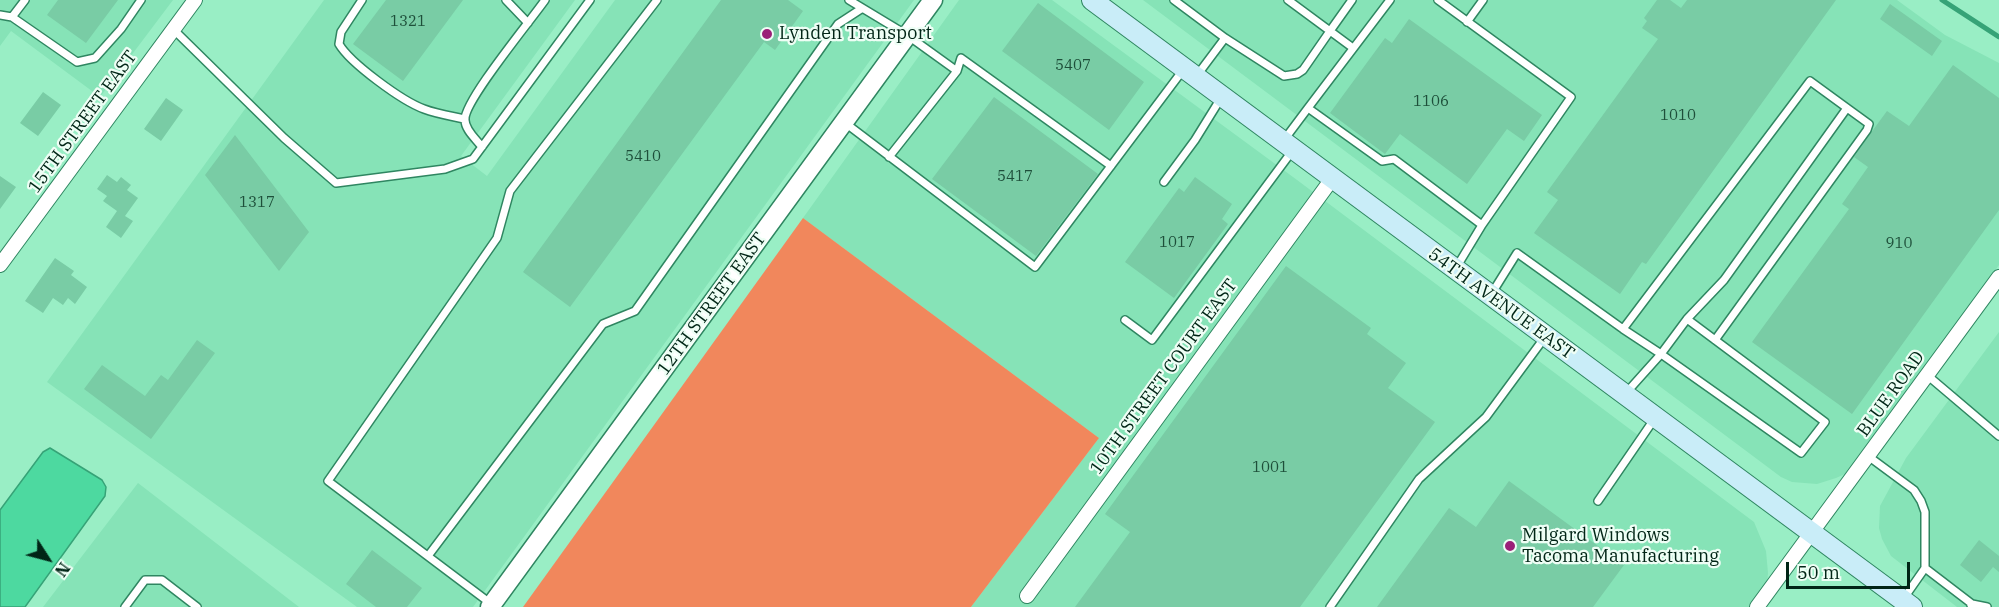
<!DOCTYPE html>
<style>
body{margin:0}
#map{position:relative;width:1999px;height:607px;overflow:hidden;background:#99eec5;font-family:"IBM Plex Serif",serif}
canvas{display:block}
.north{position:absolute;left:18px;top:529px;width:60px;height:60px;-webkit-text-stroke:4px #eefef5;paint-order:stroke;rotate:126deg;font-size:16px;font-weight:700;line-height:24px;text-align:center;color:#002516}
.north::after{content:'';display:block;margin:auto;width:21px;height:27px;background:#002516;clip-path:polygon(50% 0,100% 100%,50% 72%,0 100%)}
.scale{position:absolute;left:1786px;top:562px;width:124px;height:27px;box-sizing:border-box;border:3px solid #002516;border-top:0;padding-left:8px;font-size:18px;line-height:21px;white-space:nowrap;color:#002516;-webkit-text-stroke:4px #eefef5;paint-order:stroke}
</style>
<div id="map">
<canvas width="1999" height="607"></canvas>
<div class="north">N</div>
<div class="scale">50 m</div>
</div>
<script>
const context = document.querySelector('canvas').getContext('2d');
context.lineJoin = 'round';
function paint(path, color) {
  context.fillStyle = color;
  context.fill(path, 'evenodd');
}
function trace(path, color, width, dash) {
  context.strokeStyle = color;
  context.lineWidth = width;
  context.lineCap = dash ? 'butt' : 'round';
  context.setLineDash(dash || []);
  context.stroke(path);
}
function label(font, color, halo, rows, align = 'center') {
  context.font = font + ' "IBM Plex Serif",serif';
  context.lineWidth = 4.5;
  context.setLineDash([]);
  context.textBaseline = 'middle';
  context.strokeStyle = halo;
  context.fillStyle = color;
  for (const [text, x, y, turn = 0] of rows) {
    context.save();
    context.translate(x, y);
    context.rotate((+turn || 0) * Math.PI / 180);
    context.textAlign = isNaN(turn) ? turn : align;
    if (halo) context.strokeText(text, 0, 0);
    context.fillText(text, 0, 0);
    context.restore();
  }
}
const built = new Path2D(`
 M0,0H173L100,97L11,31L0,46Z
 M324,0H575L461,156L487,176L615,0H914L473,607H357L47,382Z
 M959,0H1052L1293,177L1754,522L1766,551L1768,573L1767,585L1751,607H971L1099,438L803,218Z
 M1143,0H1897L1945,35L1999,63V265L1845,474L1836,478L1817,484L1792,482L1781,477Z
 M1999,332V607H1957L1891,556L1882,539L1879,528L1880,506L1906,458Z
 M138,483L299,607H43Z`);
const green = new Path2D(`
 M803,218L1099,438L971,607H523Z`);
const water = new Path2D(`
 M50,448L102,480L106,487L105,496L25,607H0V510L43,452Z`);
const stream = new Path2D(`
 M1942,0L1999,37`);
const building = new Path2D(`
 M58,0H118L86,43L47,15Z
 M386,0H463L403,81L353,44Z
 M721,0H788L803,11L775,50L764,42L570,307L523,272Z
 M1657,0H1670L1681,8L1687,0H1836L1646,264L1642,262L1620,294L1534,233L1558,200L1547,192L1658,39L1642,28L1647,21L1644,18Z
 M1038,3L1144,82L1109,130L1002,51Z
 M1890,4L1942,41L1932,56L1880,19Z
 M1409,19L1542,115L1524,141L1507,129L1467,184L1400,134L1385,154L1330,113L1385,38L1392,43Z
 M1953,65L1999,98V210L1852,414L1752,342L1849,209L1842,204L1868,167L1854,157L1873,130L1887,111L1909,126Z
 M43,92L61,105L38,136L20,123Z
 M994,97L1098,174L1036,256L932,179Z
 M166,98L183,110L161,141L144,129Z
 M235,135L309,232L279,271L205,175Z
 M107,175L117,182L121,177L131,185L127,190L138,198L125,216L133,221L121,238L106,227L117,211L103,201L107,196L97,189Z
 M0,176L16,187L0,209Z
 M1195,177L1232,204L1222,219L1228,224L1174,298L1125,262L1179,188L1184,192Z
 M55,258L74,271L71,275L87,287L75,304L68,298L63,305L53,298L43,313L25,301Z
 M1286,266L1371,328L1367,334L1406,363L1388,388L1435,422L1300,607H1075L1130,532L1105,514Z
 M197,340L215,353L151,439L84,389L102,365L145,396L161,375L168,380Z
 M1509,481L1624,565L1593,607H1377L1449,508L1476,527Z
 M1979,540L1999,556V572L1993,567L1981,582L1960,565Z
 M372,550L422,588L407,607H376L346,584Z`);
const service = new Path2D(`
 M362,0L341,32L339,44C350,63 402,101 424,109C437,114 451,116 465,119
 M506,0L528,23
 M849,0L907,35L957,71
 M1174,0L1225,38L1284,76L1297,74L1303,70L1330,31L1353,48
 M1288,0L1330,31L1352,0
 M1390,0L1308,108L1382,161L1394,159L1482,225L1456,268
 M1438,0L1571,97L1482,225
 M0,15L12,17L25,0
 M12,17L77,62L95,58L121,29L141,0
 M1467,22L1483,0
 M173,29L284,138L336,183L445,169L473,159L590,0
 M1198,74L1225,38
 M844,122L1035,267L1183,70
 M1284,140L1308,108
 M482,147C476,139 465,130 465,120C463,102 532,19 545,0
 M889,157L957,71L961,58L1111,166
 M1164,182L1195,140L1221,98
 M1492,293L1517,253L1623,329
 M1125,320L1152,340L1293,150
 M1715,340L1867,130L1869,124L1847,108
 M1927,375L1999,436
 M1626,393L1661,354L1801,453L1825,422L1687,319L1724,280L1847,108L1810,81L1623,329L1661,354L1687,319
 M1868,456L1914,490L1921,501L1925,512V568L1904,598
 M1598,501L1655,418
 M428,556L603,324L635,311L838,24L861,9
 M1925,568L1972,604
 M490,603L328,481L497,238L510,191L657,0
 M1971,605L1972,604L1987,607
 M125,607L145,580H162L197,607
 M1330,607L1419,479L1486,417L1545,337`);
const minor = new Path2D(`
 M0,265L195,0
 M1027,596L1332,179
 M1757,607L1999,277`);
const tertiary = new Path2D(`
 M490,607L933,0`);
const secondary = new Path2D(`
 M1092,0L1912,607`);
const markers = [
 [767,34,6,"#9b2078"],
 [1510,546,6,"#9b2078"]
];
const numberNames = [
 ["1321",408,22],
 ["5407",1073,66],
 ["1106",1431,102],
 ["1010",1678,116],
 ["5410",643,157],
 ["5417",1015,177],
 ["1317",257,203],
 ["1017",1177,243],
 ["910",1899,244],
 ["1001",1270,468]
];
const poiNames = [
 ["Lynden Transport",779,34],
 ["Milgard Windows",1522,536],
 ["Tacoma Manufacturing",1522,557]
];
const streetNames = [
 ["15TH STREET EAST",83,122,-54],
 ["12TH STREET EAST",712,304,-54],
 ["54TH AVENUE EAST",1501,304,36],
 ["10TH STREET COURT EAST",1164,377,-54],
 ["BLUE ROAD",1891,394,-54]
];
paint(built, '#86e3b7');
paint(green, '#f1875c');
paint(water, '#4dd9a0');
trace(water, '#36a377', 1.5);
trace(stream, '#36a377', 5);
paint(building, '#79cca5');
trace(service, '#2f8661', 10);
trace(minor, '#2f8661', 16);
trace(tertiary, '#2f8661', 21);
trace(secondary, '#2f8661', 22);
trace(service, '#fff', 7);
trace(minor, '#fff', 14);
trace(tertiary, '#fff', 18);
trace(secondary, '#c9edf8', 20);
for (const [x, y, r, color] of markers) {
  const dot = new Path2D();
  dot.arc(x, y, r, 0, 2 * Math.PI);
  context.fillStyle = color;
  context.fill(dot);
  trace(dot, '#eefef5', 2);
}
label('15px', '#1e4f3a', null, numberNames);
label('18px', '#002516', '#eefef5', poiNames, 'left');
label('18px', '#002516', '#eefef5', streetNames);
</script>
